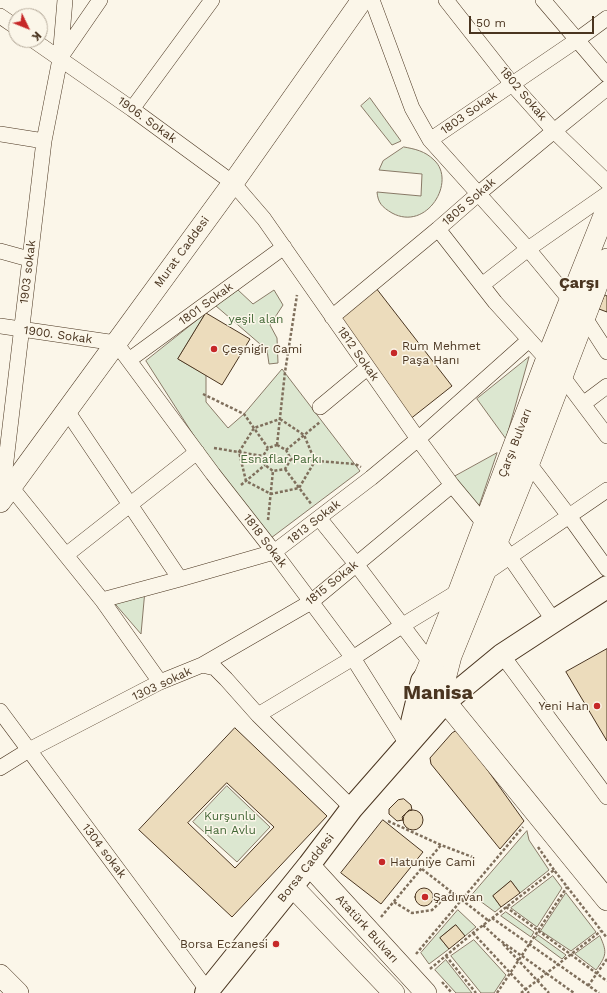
<!DOCTYPE html>
<meta charset="utf-8">
<style>
body{margin:0}
#map{position:relative;width:607px;height:993px;overflow:hidden;background:#fbf6e9;font-family:"Work Sans",sans-serif}
canvas{display:block}
.north{position:absolute;left:8px;top:8px;width:40px;height:40px;box-sizing:border-box;background:#fbf6e9;border:1px solid #b4a999;border-radius:50%;rotate:133deg;font-size:11px;font-weight:700;line-height:16px;text-align:center;color:#4a3520}
.north::after{content:'';display:block;margin:auto;width:14px;height:18px;background:#c62828;clip-path:polygon(50% 0,100% 100%,50% 72%,0 100%)}
.scale{position:absolute;left:469px;top:16px;width:125px;height:18px;box-sizing:border-box;border:2px solid #4a3520;border-top:0;padding-left:5px;font-size:12px;line-height:14px;white-space:nowrap;color:#4a3520;-webkit-text-stroke:3px #fbf6e9;paint-order:stroke}
</style>
<div id="map">
<canvas width="607" height="993"></canvas>
<div class="north">K</div>
<div class="scale">50 m</div>
</div>
<script>
const context = document.querySelector('canvas').getContext('2d');
context.lineJoin = 'round';
function paint(path, color) {
  context.fillStyle = color;
  context.fill(path, 'evenodd');
}
function trace(path, color, width, dash) {
  context.strokeStyle = color;
  context.lineWidth = width;
  context.lineCap = dash ? 'butt' : 'round';
  context.setLineDash(dash || []);
  context.stroke(path);
}
function label(font, color, halo, rows, align = 'center') {
  context.font = font + ' "Work Sans",sans-serif';
  context.lineWidth = 3;
  context.setLineDash([]);
  context.textBaseline = 'middle';
  context.strokeStyle = halo;
  context.fillStyle = color;
  for (const [text, x, y, turn = 0] of rows) {
    context.save();
    context.translate(x, y);
    context.rotate((+turn || 0) * Math.PI / 180);
    context.textAlign = isNaN(turn) ? turn : align;
    if (halo) context.strokeText(text, 0, 0);
    context.fillText(text, 0, 0);
    context.restore();
  }
}
const green = new Path2D(`
 M370,98L401,141L392,145L361,106Z
 M404,147C415,149 425,151 434,160C457,181 427,232 392,213C382,207 378,203 377,192L421,196L422,174L379,170L383,161Z
 M238,290L253,304L274,290L283,305L270,325L277,338L278,363L269,364L267,350L216,306Z
 M206,313L178,359L206,375V402L228,428L244,414L282,369L360,471L271,538L203,450L146,361Z
 M529,357L506,439L477,399Z
 M497,453L478,509L452,478Z
 M145,590L141,634L110,598Z
 M227,786L270,827L237,862L193,822Z
 M527,831L529,840L549,870L520,893L511,881L493,896L501,907L495,912L472,895Z
 M553,876L562,888L537,927L511,908Z
 M566,893L596,932L571,951L541,931Z
 M458,910L476,927L465,936L455,925L440,938L449,949L429,964L421,953Z
 M506,912L534,932L531,937L501,916Z
 M538,935L566,955L562,959L535,939Z
 M600,936C607,952 607,955 596,970L575,954Z
 M474,940L506,975L494,993H481L451,956Z
 M446,960L472,993H456L435,970Z`);
const building = new Path2D(`
 M376,288L452,386L409,420L338,320Z
 M605,295L607,296V312L599,309Z
 M206,313L250,339L222,385L178,359Z
 M607,649V741L566,672Z
 M235,728L327,816L232,917L139,830ZM227,783L274,827L235,868L188,823Z
 M456,731L461,733L524,821L500,849L431,764L430,758L452,733Z
 M404,799L411,805L412,810H409L402,817L403,820L397,821L389,814V809L398,800Z
 M403 820a10 10 0 1 1 20 0a10 10 0 1 1-20 0Z
 M383,820L423,852L381,904L341,873Z
 M511,881L520,893L501,907L493,896Z
 M415 897a9 9 0 1 1 18 0a9 9 0 1 1-18 0Z
 M456,925L465,936L449,949L440,938Z`);
const path = new Path2D(`
 M203,394L244,414L268,448
 M280,419L304,435L315,461L299,488L271,494L246,481L239,452L254,428Z
 M277,445L285,372L297,295
 M277,445L286,450L291,459L285,469L273,471L265,465L263,456L268,448Z
 M214,448L263,456
 M286,450L320,422
 M291,459L355,464L361,467
 M285,469L312,505
 M241,485L265,465
 M268,520L273,471
 M388,821L441,845L475,858
 M538,847L554,870
 M422,869L489,921
 M394,902L412,913L432,910L451,892
 M506,907L607,981
 M381,917L441,845
 M492,918L599,993
 M483,925L498,939L574,993
 M473,933L529,993
 M503,944L549,993
 M416,954L523,827
 M446,956L476,993
 M430,969L473,933L554,870L607,938
 M442,982L452,993
 M588,986L607,959
 M497,993L567,887
 M521,993L601,931`);
const street = new Path2D(`
 M372,0L412,108L430,140L528,249L585,318L607,352
 M446,0L512,84L554,131L607,182
 M543,0L607,75
 M0,16L16,27
 M33,40L132,109L233,183L264,219L418,439L452,485L498,540L554,621
 M60,58L100,0
 M132,109L212,0
 M0,134L44,141
 M430,140L577,40L607,18
 M438,229L495,302L562,376L607,436
 M0,251L29,259
 M482,285L528,249L607,194
 M332,317L438,229L478,194L554,131L607,88
 M0,326L116,343L213,474L274,552L353,658L407,744
 M129,360L284,247
 M583,404L607,386
 M320,407L367,368
 M67,411L180,579
 M524,457L569,516L607,569
 M2,486L11,487L102,600L160,682
 M3,486L44,141L60,59L65,0
 M319,518L356,564L430,662
 M66,555L197,452
 M486,573L607,490
 M102,600L180,579L274,552L371,478L418,439L529,340
 M502,655L607,797
 M202,665L311,602L452,485
 M0,711L208,991
 M258,715L353,658L403,625L459,591
 M0,768L29,750L160,682L202,665L215,668L226,679L258,715L352,808`);
const secondary = new Path2D(`
 M0,502L233,183L362,0
 M424,678L459,591L547,358L607,208
 M444,683L451,656L529,463L607,259
 M440,695L607,900
 M309,865L426,993
 M292,886L394,993
 M0,975L18,993`);
const primary = new Path2D(`
 M407,743L422,681C438,658 456,700 431,698C425,698 422,694 420,689
 M206,993L309,865L352,808L445,702L502,655L554,621L607,587`);
const markers = [
 [214,349,4,"#c62828"],
 [394,353,4,"#c62828"],
 [597,706,4,"#c62828"],
 [382,862,4,"#c62828"],
 [425,897,4,"#c62828"],
 [276,944,4,"#c62828"]
];
const streetNames = [
 ["1802 Sokak",523,94,50],
 ["1803 Sokak",469,113,-35],
 ["1906. Sokak",147,120,36],
 ["1805 Sokak",469,202,-41],
 ["Murat Caddesi",182,252,-54],
 ["1903 sokak",28,272,-83],
 ["1801 Sokak",206,304,-36],
 ["1900. Sokak",58,335,8],
 ["1812 Sokak",358,354,55],
 ["Çarşı Bulvarı",515,443,-69],
 ["1813 Sokak",314,522,-38],
 ["1818 Sokak",265,541,53],
 ["1815 Sokak",332,583,-39],
 ["1303 sokak",162,684,-25],
 ["1304 sokak",104,851,53],
 ["Borsa Caddesi",306,868,-52],
 ["Atatürk Bulvarı",367,929,48]
];
const parkNames = [
 ["yeşil alan",256,319],
 ["Esnaflar Parkı",281,459],
 ["Kurşunlu",230,816],
 ["Han Avlu",230,830]
];
const poiNames = [
 ["Rum Mehmet",402,346],
 ["Paşa Hanı",402,360],
 ["Çeşnigir Cami",222,349],
 ["Yeni Han",589,706,"right"],
 ["Hatuniye Cami",390,862],
 ["Şadırvan",433,897],
 ["Borsa Eczanesi",268,944,"right"]
];
const districtNames = [
 ["Çarşı",579,283]
];
const townNames = [
 ["Manisa",438,693]
];
paint(green, '#dce7d0');
trace(green, '#887966', 1);
paint(building, '#ecdcbc');
trace(building, '#4a3520', 1);
trace(street, '#4a3520', 16);
trace(secondary, '#4a3520', 22);
trace(primary, '#4a3520', 24);
trace(path, '#7f6f5c', 2.5, [3, 2]);
trace(street, '#fbf6e9', 15);
trace(secondary, '#fbf6e9', 21);
trace(primary, '#fbf6e9', 22);
for (const [x, y, r, color] of markers) {
  const dot = new Path2D();
  dot.arc(x, y, r, 0, 2 * Math.PI);
  context.fillStyle = color;
  context.fill(dot);
  trace(dot, '#fbf6e9', 1.5);
}
label('12px', '#4a3520', '#fbf6e9', streetNames);
label('12px', '#436837', '#fbf6e9', parkNames);
label('12px', '#4a3520', '#fbf6e9', poiNames, 'left');
label('bold 16px', '#4a3520', '#fbf6e9', districtNames);
label('bold 20px', '#4a3520', '#fbf6e9', townNames);
</script>
